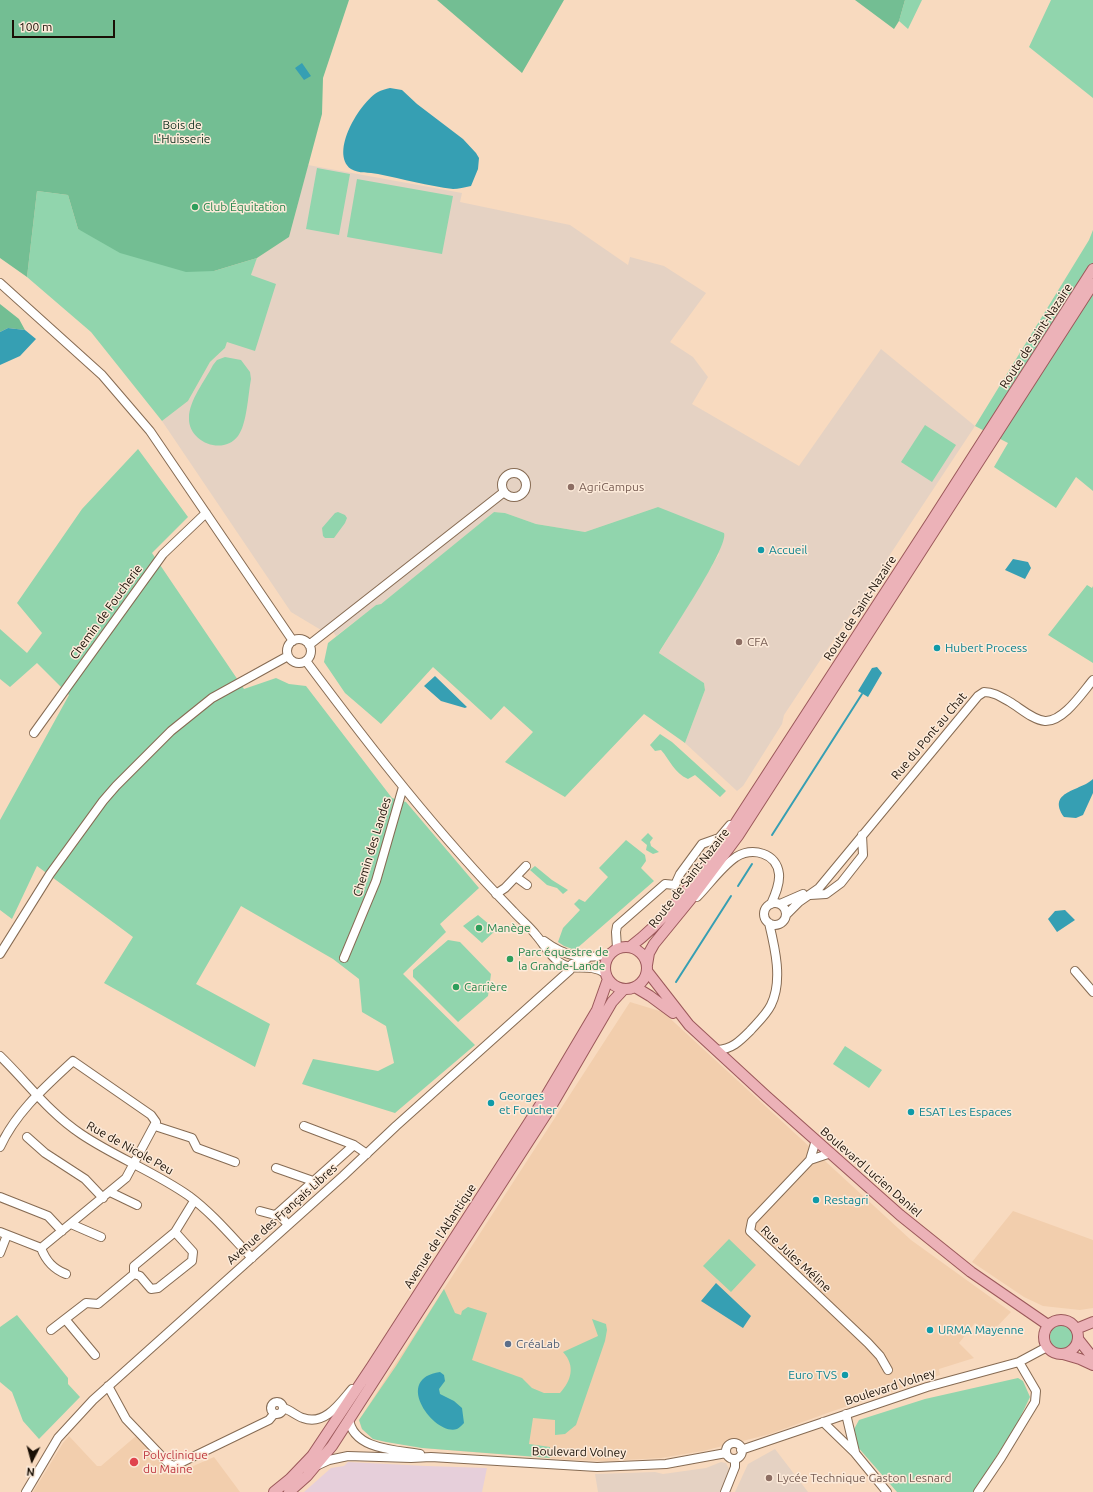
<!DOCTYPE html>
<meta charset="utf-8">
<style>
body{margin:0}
#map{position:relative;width:1093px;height:1492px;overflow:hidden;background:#f8dabf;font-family:Ubuntu,sans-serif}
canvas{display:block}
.north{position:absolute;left:12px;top:1440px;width:40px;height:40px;-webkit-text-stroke:3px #fcead9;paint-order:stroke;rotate:186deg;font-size:11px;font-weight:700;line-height:16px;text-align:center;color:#1a1006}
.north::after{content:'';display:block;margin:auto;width:14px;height:18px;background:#1a1006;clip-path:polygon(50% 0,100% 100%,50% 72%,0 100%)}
.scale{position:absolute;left:12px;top:20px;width:103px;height:18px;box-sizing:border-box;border:2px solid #1a1006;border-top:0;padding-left:5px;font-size:12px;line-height:14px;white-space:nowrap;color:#1a1006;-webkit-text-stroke:3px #fcead9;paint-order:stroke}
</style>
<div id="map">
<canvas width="1093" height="1492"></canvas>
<div class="north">N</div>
<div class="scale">100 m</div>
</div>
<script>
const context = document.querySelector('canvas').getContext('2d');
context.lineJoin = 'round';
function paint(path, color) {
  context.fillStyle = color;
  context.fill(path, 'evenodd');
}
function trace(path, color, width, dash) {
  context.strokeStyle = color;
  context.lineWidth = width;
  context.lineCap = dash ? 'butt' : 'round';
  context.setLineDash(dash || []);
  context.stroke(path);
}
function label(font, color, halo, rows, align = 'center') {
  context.font = font + ' Ubuntu,sans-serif';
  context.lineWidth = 3;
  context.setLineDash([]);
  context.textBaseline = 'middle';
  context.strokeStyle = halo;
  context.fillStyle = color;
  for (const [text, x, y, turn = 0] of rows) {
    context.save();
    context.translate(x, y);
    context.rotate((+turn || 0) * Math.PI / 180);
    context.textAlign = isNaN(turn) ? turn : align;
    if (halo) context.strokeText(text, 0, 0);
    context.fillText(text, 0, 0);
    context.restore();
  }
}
const built = new Path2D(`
 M630,1002L663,1012L911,1240L1011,1312L989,1335L975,1323L959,1343L974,1358L939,1369L940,1375L830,1412L770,1434L703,1451L661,1458L606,1461L572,1460L422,1448L373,1439L362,1429L359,1420Z
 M1013,1211L1093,1240V1308L1080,1310L1043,1306L1024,1297L972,1262Z
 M69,1436L97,1466H101L136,1436L175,1474L214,1457L240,1492H33L63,1443Z`);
const industrial = new Path2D(`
 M348,1462L426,1466L487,1468L482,1492H304L331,1468L344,1466Z`);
const education = new Path2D(`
 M308,165L462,193L460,202L570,225L628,265L630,257L664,266L706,293L670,342L693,357L708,377L692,404L799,466L881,349L975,426L784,715L782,724L743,786L737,791L685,743L705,690L704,683L659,653L719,554L658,507L585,532L536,524L505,513L494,512L381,604L376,605L336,636L328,625L321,630L291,612L162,421L188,401L210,362L225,348L257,258L289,237Z
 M775,1449L808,1492H735L748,1464Z
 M721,1462L726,1463L729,1469L721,1492H598L595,1474L655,1472L663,1474L706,1468Z`);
const green = new Path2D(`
 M905,0H922L908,29L899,21Z
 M1051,0H1093V98L1029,47Z
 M317,168L350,174L339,235L306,229Z
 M357,179L453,196L442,254L347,237Z
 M37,191L68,195L78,229L214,271L257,258L251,275L276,284L255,351L227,342L225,348L210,362L188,401L162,421L91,332L27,277Z
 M1093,230V491L1076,477L1056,508L994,467L1008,443L975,426L1089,240Z
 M225,357L241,360L250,372L251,379C248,395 247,424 238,436C223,456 188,442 189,418C189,400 205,381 213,365L217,360Z
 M925,425L956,445L932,482L901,462Z
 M138,449L188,517L152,553L244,689L276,678L289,684L306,686L392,798L406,802L479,888L440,924L446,932L403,974L475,1045L395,1113L302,1084L313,1059L378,1071L394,1063L386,1026L362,1012L359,979L333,959L241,906L196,984L270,1024L255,1067L104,983L133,937L37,866L12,919L0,910V820L69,695L37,663L10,687L0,679V629L27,653L42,633L17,603L82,509Z
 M658,507L724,533C729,547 669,635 659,653L704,683L705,690L685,743L644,714L565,797L505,762L533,732L504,706L491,720L433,667L381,724L345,693L324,662L328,643L376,605L381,604L494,512L505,513L536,524L585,532Z
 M338,512L345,515L347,518L345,523L334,538H325L323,536L322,528L335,513Z
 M1087,585L1092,588L1093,586V663L1048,635Z
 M660,734L672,742L726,791L720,797L695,775L688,779C674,773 670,760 661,750L655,751L650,745Z
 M648,833L653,838L650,842L651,846L659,852L653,854L646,850L647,845L641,840Z
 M626,840L645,855L646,861L641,868L654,881L575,950L564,946L558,942L563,928L580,910L574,904L579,899L585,902L608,877L599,868Z
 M535,866L552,880L568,890L563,894L557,888L547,885L530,870Z
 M478,915L496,930L482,943L463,926Z
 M448,940L460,942L491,974L488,996L458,1022L413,977V970Z
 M845,1046L882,1070L869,1088L833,1064Z
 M729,1239L756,1265L731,1292L703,1266Z
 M444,1289L455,1313L461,1315L462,1311L468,1307L487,1313L472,1360L522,1378L532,1388L544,1393H560C571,1381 576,1366 563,1352L598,1336L592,1319L606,1324L607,1330L605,1341L576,1425L565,1434L555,1435V1420L533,1418L529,1444L550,1447V1458L422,1448L386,1442L373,1439L362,1429L359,1420L396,1366Z
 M17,1315L68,1378V1384L80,1397L39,1439L23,1421L12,1392L0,1382V1327Z
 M1050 1337a12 12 0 1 1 24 0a12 12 0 1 1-24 0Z
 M1018,1378L1023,1381L1030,1397L1018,1422L974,1492H897L856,1445L853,1431L859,1420L925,1399Z`);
const forest = new Path2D(`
 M0,0H349L323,78L322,114L289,237L257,258L214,271L186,272L120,253L78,229L68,195L37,191L27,277L0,258Z
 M437,0H564L522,73Z
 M855,0H905L899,21L894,29Z
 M0,304L19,319L25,330L8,328L0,332Z`);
const water = new Path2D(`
 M302,63L311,76L304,80L295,68Z
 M390,88L402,90L417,104L463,139L476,153L479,158L478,169L471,186C465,187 458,189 453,189C428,186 403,179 378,174C369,172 359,174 351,169C329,153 360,102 378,92C381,90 386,89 390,88Z
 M8,328L25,330L36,339L20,356L0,365V332Z
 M1013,559L1028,562L1031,568L1025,579L1005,570Z
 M877,667L882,673L868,697L858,691L872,668Z
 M435,676L467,707L465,708L441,701L424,686Z
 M1093,779V793L1083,815L1076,818L1064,817C1046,791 1081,791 1093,779Z
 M1065,910L1075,920L1057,932L1048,919L1055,911Z
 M716,1283L751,1316L743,1328L701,1301Z
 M440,1372L444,1375L445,1381L439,1389L440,1394L454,1401L462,1408L464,1423C462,1425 459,1428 457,1429C436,1437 391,1379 440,1372Z`);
const stream = new Path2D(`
 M772,835L862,694
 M738,886L752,864
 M676,982L731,896`);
const minor = new Path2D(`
 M0,283L102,375L150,431L293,641
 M502 485a12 12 0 1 1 24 0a12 12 0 1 1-24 0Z
 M287 651a12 12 0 1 1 24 0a12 12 0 1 1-24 0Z
 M309,645L504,492
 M306,661C371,748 437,833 513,911C520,919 529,926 536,935C544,944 549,955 559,962C573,973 588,962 605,973
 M34,733L163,554L206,513
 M516,877L527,885
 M675,885L680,874L702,844L719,838L730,825
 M496,894L505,888L526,866
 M810,895L826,894L841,883L863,855L862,835
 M697,897C709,885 721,867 736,857C753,847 777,853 779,874C780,884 775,895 771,904
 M764 914a11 11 0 1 1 22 0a11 11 0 1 1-22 0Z
 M780,904L803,894
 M786,915L799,902L819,888L978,696L984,692C994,692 1001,697 1010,702C1020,708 1033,720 1045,721C1063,722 1082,693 1093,680
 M544,941C565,957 586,961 611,953
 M617,948L616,932L617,926L665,884L675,885
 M0,954L50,874L103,801L116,786L171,731L212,698L288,656
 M344,958L376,881L403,787
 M1075,971L1093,992
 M717,1050C732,1049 739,1042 750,1031C757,1023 766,1015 771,1005C783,981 775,948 769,923
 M0,1056C27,1082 49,1113 81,1134C115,1157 155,1172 189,1196C213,1214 231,1236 252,1258
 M155,1126L192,1138L197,1148L235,1162
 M304,1126L354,1145L367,1154
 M27,1137L45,1153L85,1179L103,1198
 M816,1140L810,1160L752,1221L750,1231L868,1343L880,1356L888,1370
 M0,1147C16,1112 45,1087 73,1061L151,1115L156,1122L126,1178L41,1248L0,1232
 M810,1160L831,1153
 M276,1168L313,1181
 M110,1192L137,1205
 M0,1197L48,1216L62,1231
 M260,1211L275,1215L278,1213L354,1145
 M278,1213L288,1225
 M71,1224L101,1237
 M41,1248C46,1261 53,1269 66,1274
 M0,1253L7,1235
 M134,1274L140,1276L151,1289L158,1288L192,1261L193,1252L175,1232
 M65,1319L95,1355
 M51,1330L86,1303L98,1304L134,1274V1266L175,1232L194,1201
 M108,1386L126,1419L169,1464L174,1466L269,1420L274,1414
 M271 1408a6 6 0 1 1 12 0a6 6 0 1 1-12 0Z
 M283,1408C291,1410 296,1416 303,1418C325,1426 340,1403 352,1389
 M846,1414L855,1452
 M349,1419C353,1450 397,1450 420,1454
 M823,1422L855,1453L887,1492
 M726 1451a8 8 0 1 1 16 0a8 8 0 1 1-16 0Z
 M741,1450L927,1387L1019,1362L1047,1347
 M316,1466L329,1460L348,1456L411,1458L431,1457L597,1467L666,1464L726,1453
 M26,1492L58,1438L93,1400L343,1176L396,1126L570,970L572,964L584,961L589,957
 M725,1492L735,1467V1459
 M978,1492L1001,1458L1035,1402L1036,1391L1019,1362`);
const major = new Path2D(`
 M605 968a21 21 0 1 1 42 0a21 21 0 1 1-42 0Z
 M630,947C666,920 693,883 720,847L931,522L1093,269
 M647,965L649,953L654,944L694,895L738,836L1093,284
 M647,971L689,1025L766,1096L900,1215L971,1272L1048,1325
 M635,987L650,996L673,1013
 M1044 1337a17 17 0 1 1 34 0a17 17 0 1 1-34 0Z
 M1076,1329L1093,1322
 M1078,1339L1093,1358
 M1063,1354L1080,1359L1093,1365
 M274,1492L290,1479L312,1456L372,1366L546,1096L597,1010L608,979
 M289,1492L307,1476L332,1446L552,1105L612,1002L624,989`);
const markers = [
 [195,207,4,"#2e9e5b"],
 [571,487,4,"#8d6e63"],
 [761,550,4,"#0f9aa8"],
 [739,642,4,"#8d6e63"],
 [937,648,4,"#0f9aa8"],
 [479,928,4,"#2e9e5b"],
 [510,959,4,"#2e9e5b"],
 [456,987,4,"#2e9e5b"],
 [491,1103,4,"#0f9aa8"],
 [911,1112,4,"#0f9aa8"],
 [816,1200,4,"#0f9aa8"],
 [930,1330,4,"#0f9aa8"],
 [508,1344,4,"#5c6f8a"],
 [845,1375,4,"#0f9aa8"],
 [134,1462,5,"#e0444e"],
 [769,1478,4,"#8d6e63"]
];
const parkNames = [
 ["Bois de",182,125],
 ["L'Huisserie",182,139]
];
const leisureNames = [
 ["Club Équitation",203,207],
 ["Manège",487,928],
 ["Parc équestre de",518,952],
 ["la Grande-Lande",518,966],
 ["Carrière",464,987]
];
const streetNames = [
 ["Route de Saint-Nazaire",1036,336,-57],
 ["Route de Saint-Nazaire",860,608,-57],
 ["Chemin de Foucherie",106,612,-54],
 ["Rue du Pont au Chat",929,736,-50],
 ["Chemin des Landes",372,847,-73],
 ["Route de Saint-Nazaire",689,878,-52],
 ["Rue de Nicole Peu",130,1148,29],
 ["Boulevard Lucien Daniel",871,1172,41],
 ["Avenue des Français Libres",282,1214,-42],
 ["Avenue de l'Atlantique",440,1236,-57],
 ["Rue Jules Méline",796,1259,43],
 ["Boulevard Volney",890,1387,-18],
 ["Boulevard Volney",579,1452,1]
];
const educationNames = [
 ["AgriCampus",579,487],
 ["CFA",747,642],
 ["Lycée Technique Gaston Lesnard",777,1478]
];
const cultureNames = [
 ["Accueil",769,550],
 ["Hubert Process",945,648],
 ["Georges",499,1096],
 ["et Foucher",499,1110],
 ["ESAT Les Espaces",919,1112],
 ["Restagri",824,1200],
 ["URMA Mayenne",938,1330],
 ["Euro TVS",837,1375,"right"]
];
const serviceNames = [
 ["CréaLab",516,1344]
];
const healthNames = [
 ["Polyclinique",143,1455],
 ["du Maine",143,1469]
];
paint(built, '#f2cead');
paint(industrial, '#e6cfda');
paint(education, '#e5d2c3');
paint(green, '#91d5ad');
paint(forest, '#73be93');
paint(water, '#369fb3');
trace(stream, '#369fb3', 2);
trace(minor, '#866b53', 10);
trace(major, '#9b585a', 12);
trace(minor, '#fff', 8);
trace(major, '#ecb2b8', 10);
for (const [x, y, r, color] of markers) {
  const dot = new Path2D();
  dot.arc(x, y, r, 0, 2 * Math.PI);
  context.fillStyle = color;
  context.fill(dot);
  trace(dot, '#fcead9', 1.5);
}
label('12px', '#103120', '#fcead9', parkNames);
label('12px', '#27864d', '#fcead9', leisureNames, 'left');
label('12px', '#1a1006', '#fcead9', streetNames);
label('12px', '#785e54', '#fcead9', educationNames, 'left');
label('12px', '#0d838f', '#fcead9', cultureNames, 'left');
label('12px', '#4e5e75', '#fcead9', serviceNames, 'left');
label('12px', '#be3a42', '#fcead9', healthNames, 'left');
</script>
